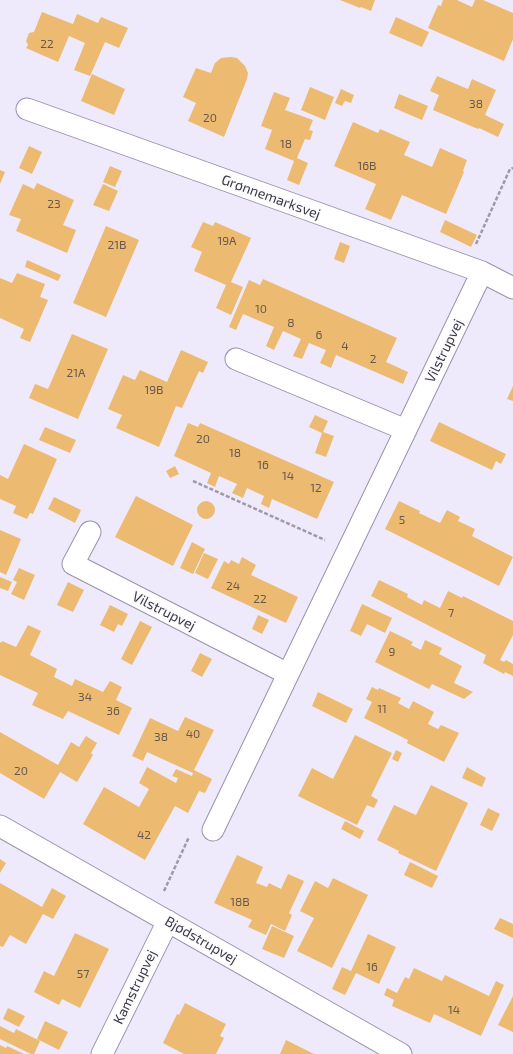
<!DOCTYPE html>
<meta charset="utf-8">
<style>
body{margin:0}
canvas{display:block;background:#efe9fc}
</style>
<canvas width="513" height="1054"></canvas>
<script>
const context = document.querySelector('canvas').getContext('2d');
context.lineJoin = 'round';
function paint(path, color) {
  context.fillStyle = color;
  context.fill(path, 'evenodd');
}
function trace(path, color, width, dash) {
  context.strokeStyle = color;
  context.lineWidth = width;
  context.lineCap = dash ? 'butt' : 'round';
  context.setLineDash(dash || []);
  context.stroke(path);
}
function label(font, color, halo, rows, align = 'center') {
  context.font = font + ' "Exo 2",sans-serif';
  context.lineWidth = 3;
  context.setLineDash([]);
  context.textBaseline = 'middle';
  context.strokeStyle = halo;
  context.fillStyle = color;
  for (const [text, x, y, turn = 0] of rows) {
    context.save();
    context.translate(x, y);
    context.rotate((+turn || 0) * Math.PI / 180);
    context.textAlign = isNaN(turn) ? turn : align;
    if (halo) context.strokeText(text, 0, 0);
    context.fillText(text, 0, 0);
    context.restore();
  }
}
const building = new Path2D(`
 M340,0H375L371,11L361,7L360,8Z
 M443,0H457L472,7L475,0H483L513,13V39L504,61L428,28L438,5L441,6Z
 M42,12L73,24L77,14L98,23L101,17L128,28L119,48L105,42L90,76L74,70L85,43L69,36L58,62L26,48L28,45L26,41L29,33L34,32Z
 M396,17L429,32L422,47L389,33Z
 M231,57L237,58L245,66L248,73L247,79L224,137L188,121L196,103L183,97L196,68L211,73L215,63L221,58Z
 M92,74L125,89L114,115L81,101Z
 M437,76L468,89L472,79L496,90L485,115L504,124L498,137L479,128L478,129L433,110L439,95L430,91Z
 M310,87L334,97L325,120L301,110Z
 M341,89L354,95L351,103L345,101L342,106L335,103Z
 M274,92L290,98L285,110L313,120L309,130L313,131L310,140L305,139L297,158L308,163L299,185L287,180L294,161L265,149L272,130L261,126Z
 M399,94L428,106L422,120L394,108Z
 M353,122L378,133L380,129L410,142L404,155L432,167L440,148L467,160L463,171L464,172L446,214L402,195L391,220L365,209L376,184L334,166Z
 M29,146L42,152L32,174L19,168Z
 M110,166L122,171L115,187L103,182Z
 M0,170L5,172L0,184Z
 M37,183L74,200L63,225L76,230L67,253L16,231L21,219L9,215L23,184L34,189Z
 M103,184L118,191L109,211L93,205Z
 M445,220L477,235L471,247L440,232Z
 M203,222L213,226L215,222L251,238L231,282L243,287L231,315L216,308L226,285L194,271L202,252L191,247Z
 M106,226L139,240L106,317L73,303Z
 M340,242L350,246L344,263L334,259Z
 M27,260L61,275L58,281L25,267Z
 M17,273L45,284L40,297L48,300L30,342L20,338L24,329L0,318V278L12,283Z
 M263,279L397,338L386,362L408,372L403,384L336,355L331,368L320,363L326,350L309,343L302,359L293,356L301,339L283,331L274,350L266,346L274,327L243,314L236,330L229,327L249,280L260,285Z
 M72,334L108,349L78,419L29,398L35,384L48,389Z
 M181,350L208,362L203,373L199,371L182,408L176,406L159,447L116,428L122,415L108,409L123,375L135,380L140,370L167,382Z
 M513,386V401L507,399Z
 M315,415L328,421L323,432L334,436L326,457L315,453L322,433L309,427Z
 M439,422L506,454L501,464L496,461L492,470L430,441Z
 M188,423L198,427L200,423L334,482L317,519L272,499L269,508L261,504L264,496L247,488L243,498L232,493L237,484L219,476L215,487L207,483L211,473L174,456Z
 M45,427L76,440L70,453L39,440Z
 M24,444L57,459L33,514L30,513L27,519L13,513L16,506L0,499V475L8,479Z
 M175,466L179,474L170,478L166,471Z
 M136,496L193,525L173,566L115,537Z
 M54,497L81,510L75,523L48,509Z
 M197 510a9 9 0 1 1 18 0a9 9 0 1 1-18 0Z
 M399,501L420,511L419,513L440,523L447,510L460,517L458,521L475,529L472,536L513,557L499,586L385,529Z
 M0,530L21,539L6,575L0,572Z
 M192,542L205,549L193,574L180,568Z
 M204,553L218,559L208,579L195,573Z
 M242,557L256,565L251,575L298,597L286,623L211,588L224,561L229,564L231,560L239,564Z
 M19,568L35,575L24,600L11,594L17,582L13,580Z
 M0,577L12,582L8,591L0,588Z
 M379,580L408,594L407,597L422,605L424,600L440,608L448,591L462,598L463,596L513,621V635L500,660L504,662L506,660L513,664V676L505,672L504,674L483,663L486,655L371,596Z
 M68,582L84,590L73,612L57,605Z
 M362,604L392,618L385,633L367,624L361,636L350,631Z
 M110,605L128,614L122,626L118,624L114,632L100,625Z
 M258,615L269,620L262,634L252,629Z
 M140,621L152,627L132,665L121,659Z
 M28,625L41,631L30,655L57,669L54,677L72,686L75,679L103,692L110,681L122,687L116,700L132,708L119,735L68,711L63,719L32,705L38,693L0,675V642L1,643L2,641L16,647Z
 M390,631L413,642L411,645L421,650L425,640L442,648L439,654L462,666L454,683L473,692L464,699L432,684L429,689L375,662Z
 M200,653L212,659L202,677L191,671Z
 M372,687L378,690L379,688L401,698L398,703L409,709L413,701L434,712L428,724L438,729L441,725L459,733L444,762L407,743L408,740L364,718L372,702L366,699Z
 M318,692L353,709L346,723L312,706Z
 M185,717L214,730L194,770L212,779L205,793L199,791L188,813L175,806L145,860L83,824L104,787L139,807L149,789L139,783L147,767L176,783L178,778L172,776L176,769L192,776L193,773L147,752L143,761L132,756L150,718L178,731Z
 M0,732L58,765L71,742L79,747L86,736L97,743L91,753L93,755L77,782L60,772L44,799L0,773Z
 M355,735L392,753L371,796L378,800L374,808L367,805L357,825L298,796L312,768L333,779Z
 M396,750L402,753L398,762L392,759Z
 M467,767L486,778L482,787L462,778Z
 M431,785L468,803L436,871L398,853L399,851L377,840L394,805L416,815Z
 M488,808L500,814L492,831L480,825Z
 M345,821L364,831L360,839L341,829Z
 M237,855L263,867L256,883L267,887L269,883L281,889L288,874L304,881L289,913L292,915L285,931L271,924L266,935L248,927L252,920L214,903Z
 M0,859L6,863L0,873Z
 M410,862L438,876L432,888L404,875Z
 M333,878L368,895L332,968L297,951L314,918L300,911L315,881L328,888Z
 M0,883L42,907L52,888L66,896L53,919L43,914L26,944L10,935L3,947L0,946Z
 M500,918L513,924V938L494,929Z
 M272,926L294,936L284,958L262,949Z
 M75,933L109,949L80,1008L62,999L59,1005L34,992L44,971L54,976Z
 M368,934L396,947L379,984L356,973L345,995L332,989L342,967L351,971Z
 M414,968L442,981L445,975L489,996L496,981L504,985L481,1036L434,1014L430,1023L392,1006L394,1000L384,995L387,988L397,993L405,977L409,979Z
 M513,996V1032L498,1025Z
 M185,1003L226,1024L220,1036L224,1038L216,1054H184L163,1043L177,1014L179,1015Z
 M8,1008L25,1016L19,1027L3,1019Z
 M45,1021L68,1032L59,1050L37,1039Z
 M0,1026L14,1033L16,1029L40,1041L34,1054H31L0,1039Z
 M286,1040L314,1054H280Z
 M0,1045L6,1048L7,1046L24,1054H0Z`);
const path = new Path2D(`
 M476,244L510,169L513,168
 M193,481L325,540
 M164,891L189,837`);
const street = new Path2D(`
 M27,109L482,272L513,288
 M236,359L406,430
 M90,532L73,564L288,674
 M0,826L401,1054
 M213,830L482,272
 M102,1054L168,921`);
const numberNames = [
 ["22",47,44],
 ["38",476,104],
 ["20",210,118],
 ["18",286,144],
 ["16B",367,166],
 ["23",54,204],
 ["19A",227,241],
 ["21B",117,245],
 ["10",261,309],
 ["8",291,323],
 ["6",319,335],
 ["4",345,346],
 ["2",373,359],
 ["21A",76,373],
 ["19B",154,390],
 ["20",203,439],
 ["18",235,453],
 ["16",263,465],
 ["14",288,476],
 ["12",316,488],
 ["5",402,520],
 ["24",233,586],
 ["22",260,599],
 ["7",451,613],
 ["9",392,652],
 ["34",85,697],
 ["11",382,709],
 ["36",113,711],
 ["40",193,734],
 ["38",161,737],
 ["20",21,771],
 ["42",144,835],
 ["18B",240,902],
 ["16",372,967],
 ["57",83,974],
 ["14",454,1010]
];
const streetNames = [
 ["Grønnemarksvej",271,197,20],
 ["Vilstrupvej",444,351,-64],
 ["Vilstrupvej",164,611,27],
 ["Bjødstrupvej",201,940,30],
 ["Kamstrupvej",135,987,-64]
];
paint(building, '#edba71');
trace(street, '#9a93a9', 23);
trace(path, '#9f9aa9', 2.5, [4, 2]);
trace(street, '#fff', 21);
label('12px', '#68584e', null, numberNames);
label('14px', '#3b3842', '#faf9fd', streetNames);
</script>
